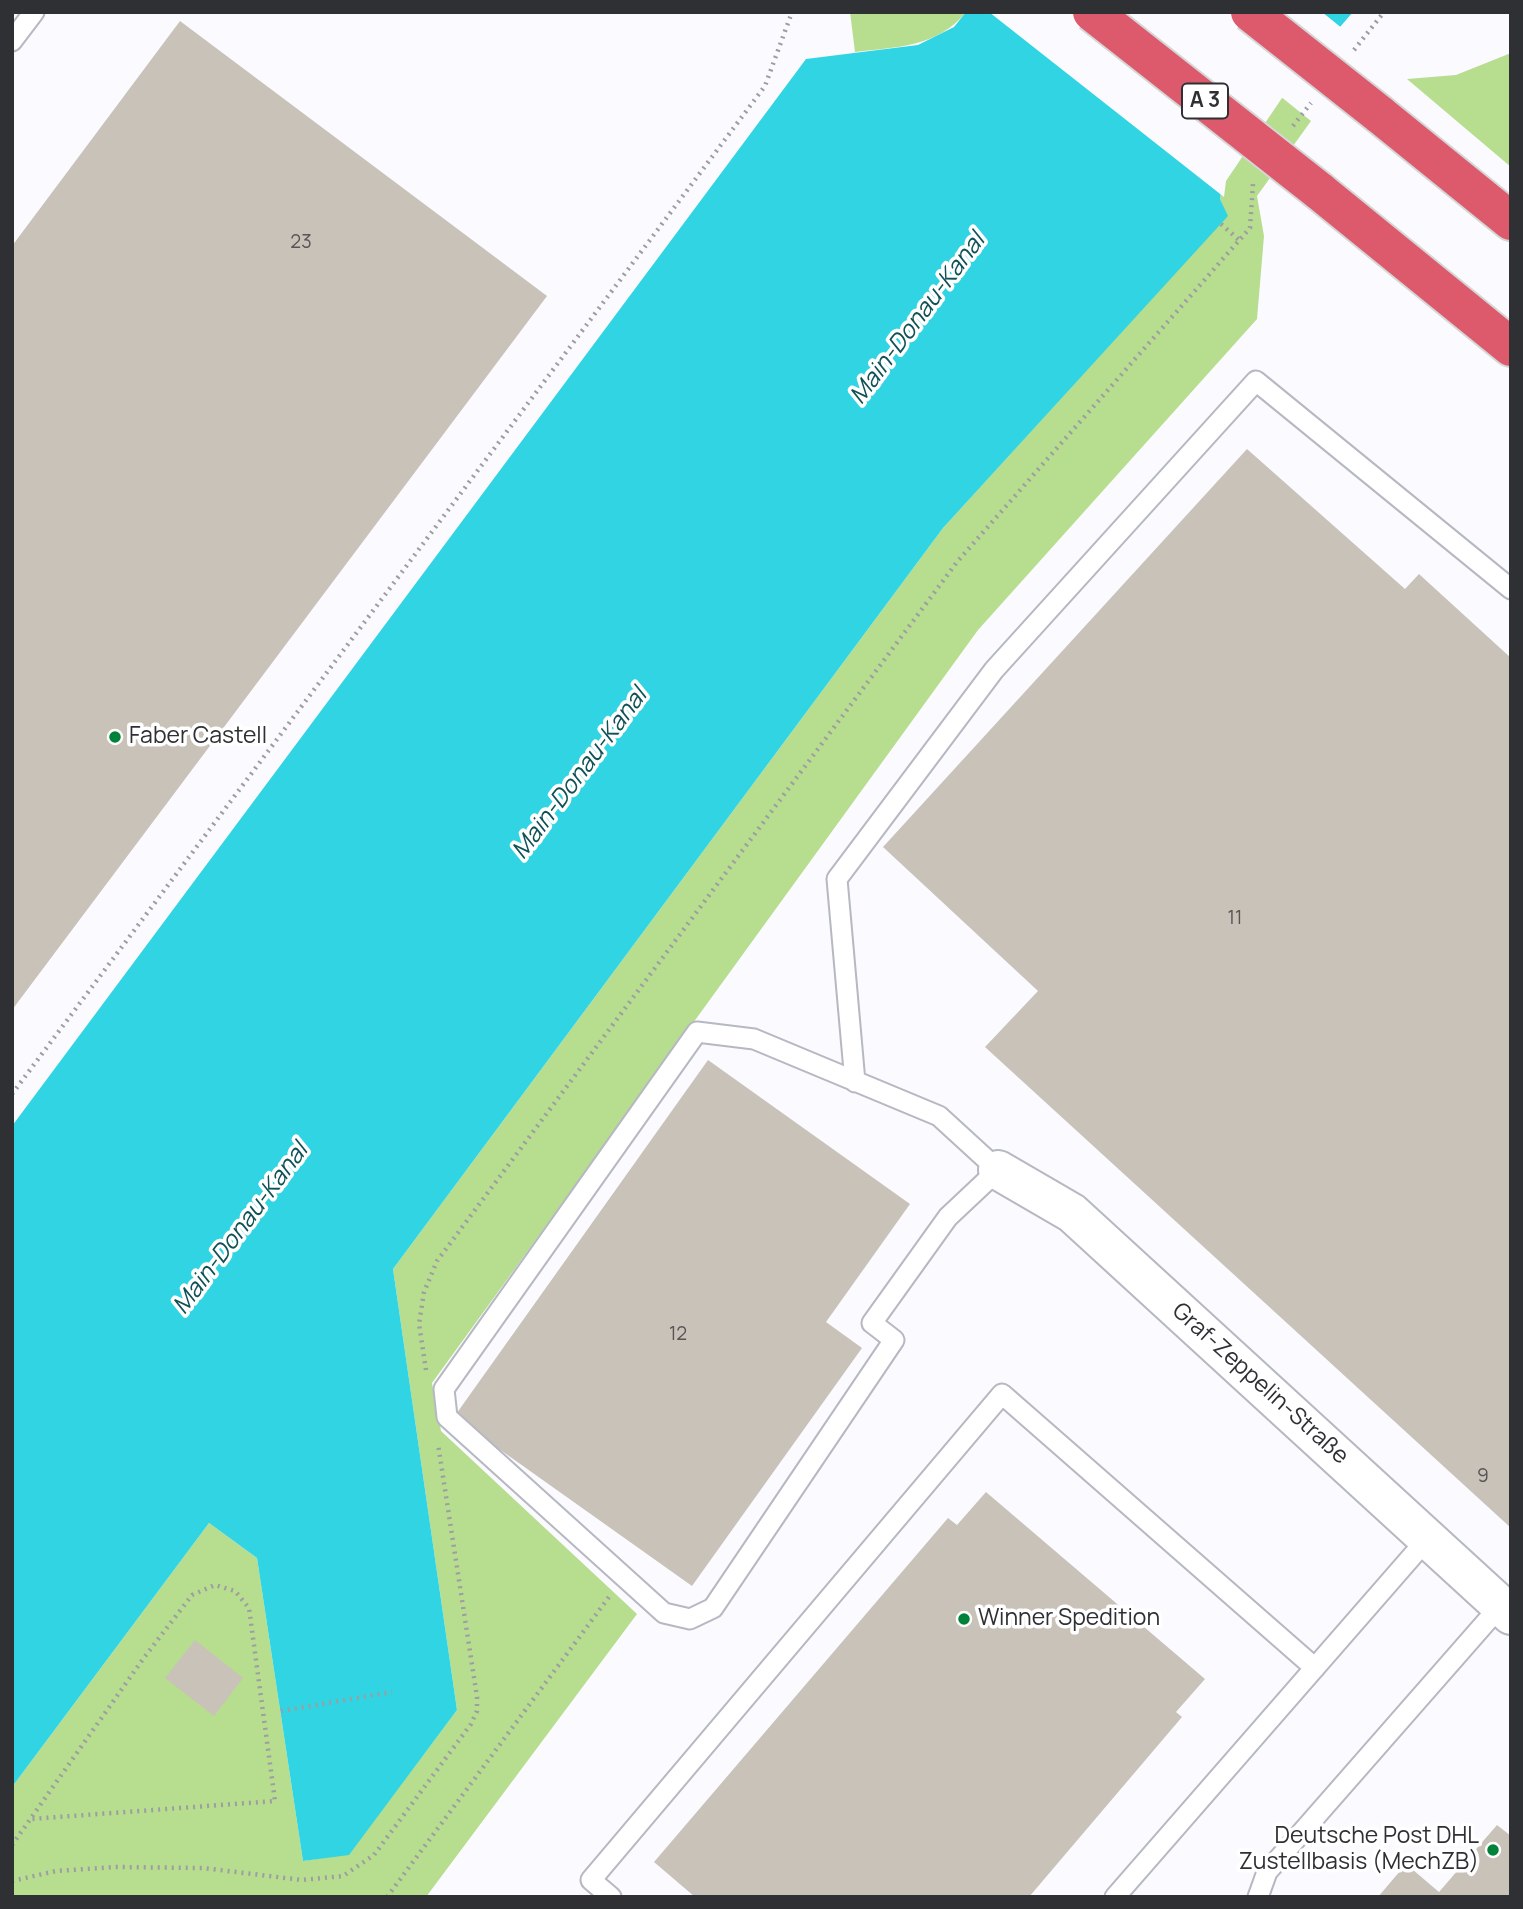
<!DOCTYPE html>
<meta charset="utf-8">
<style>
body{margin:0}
#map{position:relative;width:1523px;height:1909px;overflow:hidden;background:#fafaff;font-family:Manrope,sans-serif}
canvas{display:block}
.frame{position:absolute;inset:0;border:14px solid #2f3034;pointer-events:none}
</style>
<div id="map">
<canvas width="1523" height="1909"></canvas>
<div class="frame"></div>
</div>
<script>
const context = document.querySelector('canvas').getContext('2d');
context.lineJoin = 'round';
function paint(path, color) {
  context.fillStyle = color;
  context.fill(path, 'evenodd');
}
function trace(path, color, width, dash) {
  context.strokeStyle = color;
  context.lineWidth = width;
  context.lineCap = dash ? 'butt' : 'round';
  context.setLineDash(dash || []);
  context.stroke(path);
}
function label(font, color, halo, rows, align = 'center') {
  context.font = font + ' Manrope,sans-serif';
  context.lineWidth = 7;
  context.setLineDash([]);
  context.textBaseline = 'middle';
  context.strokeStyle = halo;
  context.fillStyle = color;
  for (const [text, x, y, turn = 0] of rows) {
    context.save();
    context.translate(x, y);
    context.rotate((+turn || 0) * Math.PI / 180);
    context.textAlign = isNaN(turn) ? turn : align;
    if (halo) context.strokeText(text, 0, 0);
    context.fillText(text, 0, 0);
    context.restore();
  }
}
const green = new Path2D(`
 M850,12H966C938,47 897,47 855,52Z
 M1511,53V167L1407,79L1456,75Z
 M1280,96L1311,121L1257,196L1264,236L1257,319L978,630L432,1383L441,1431L637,1614L426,1897H12V1787L209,1523L257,1558L303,1861L349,1854L457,1710L393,1269L943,528L1227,216L1220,199L1223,180Z`);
const water = new Path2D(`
 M966,12H1353L1280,96L1223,180L1220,199L1228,216L943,528L393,1269L457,1710L349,1855L303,1861L257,1558L209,1523L12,1787V1126L806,59L918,45L954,27Z`);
const pier = new Path2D(`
 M989,12H1322L1343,29L1282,98L1226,181L1224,197Z`);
const building = new Path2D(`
 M180,21L547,296L12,1010V246Z
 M1247,449L1405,589L1419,574L1511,658V1528L985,1047L1038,991L883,847Z
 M708,1060L910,1204L826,1322L862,1348L692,1586L454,1417Z
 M986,1492L1205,1679L1176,1712L1182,1717L1029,1897H695L654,1862L948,1518L957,1525Z
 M195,1640L243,1678L214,1716L165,1678Z
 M1497,1825L1511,1836V1897H1378L1406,1864L1439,1892Z`);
const path = new Path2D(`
 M1354,50L1384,12
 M1293,126L1311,103
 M1221,224L1239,240
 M12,1094L765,86L792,12
 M426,1370L419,1324L424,1292L437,1261L957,562L1250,228L1253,184
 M281,1711L392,1692
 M12,1845L143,1659L192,1595L215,1585L235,1591L249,1608L275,1801L31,1819
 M12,1881L56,1871L116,1867L203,1868L302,1880L343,1876L374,1855L471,1724L477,1711V1697L438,1444
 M387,1897L609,1597`);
const lane = new Path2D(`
 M12,41L34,12
 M697,1032L754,1039L939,1116L998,1170L948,1217L872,1323L894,1340L713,1608L690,1619L664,1613L447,1417L444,1389Z
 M855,1082L837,879L994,670L1256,381L1511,589
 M611,1897L591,1880L1002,1394L1315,1668
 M1115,1897L1428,1538
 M1258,1897L1267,1872L1501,1605`);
const street = new Path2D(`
 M998,1170L1072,1213L1511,1615`);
const highway = new Path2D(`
 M1379,114L1511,221
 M1318,190L1511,347`);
const highwayBridge = new Path2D(`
 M1092,12L1318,190
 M1250,12L1379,114`);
const markers = [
 [115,737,7,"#01823b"],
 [964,1619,7,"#01823b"],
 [1493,1850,7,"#01823b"]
];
const numberNames = [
 ["23",301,243],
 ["11",1235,919],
 ["12",678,1335],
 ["9",1483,1477]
];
const shields = [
 [1205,101,46]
];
const shieldNames = [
 ["A 3",1205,101]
];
const poiNames = [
 ["Faber Castell",129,737],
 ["Winner Spedition",978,1619],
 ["Deutsche Post DHL",1479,1837,"right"],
 ["Zustellbasis (MechZB)",1479,1863,"right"]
];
const streetNames = [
 ["Graf-Zeppelin-Straße",1260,1384,42]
];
const waterNames = [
 ["Main-Donau-Kanal",918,319,-53],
 ["Main-Donau-Kanal",580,774,-53],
 ["Main-Donau-Kanal",241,1229,-53]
];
paint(green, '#b7dd8f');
paint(water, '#31d4e2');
paint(pier, '#fafaff');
paint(building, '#c9c2b9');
trace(lane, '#b6b8c2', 23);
trace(street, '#b6b8c2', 42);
trace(highway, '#d5d6d6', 42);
trace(path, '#9d9da2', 4.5, [2, 5]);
trace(lane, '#fff', 19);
trace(street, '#fff', 38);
trace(highway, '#dc5a6c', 38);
trace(highwayBridge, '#d5d6d6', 42, []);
trace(highwayBridge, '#dc5a6c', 38);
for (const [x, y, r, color] of markers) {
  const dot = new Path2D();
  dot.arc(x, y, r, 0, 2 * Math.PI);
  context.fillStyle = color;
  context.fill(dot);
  trace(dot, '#fff', 2.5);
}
label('19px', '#565455', null, numberNames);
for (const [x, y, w] of shields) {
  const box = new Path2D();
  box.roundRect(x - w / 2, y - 17.5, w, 35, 5);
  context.fillStyle = '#fff';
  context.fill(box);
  trace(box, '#2f3034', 2);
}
label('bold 21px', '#2f3034', null, shieldNames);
label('23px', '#2f3034', '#fff', poiNames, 'left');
label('23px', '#2f3034', '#fff', streetNames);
label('italic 24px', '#0e5156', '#fff', waterNames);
</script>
